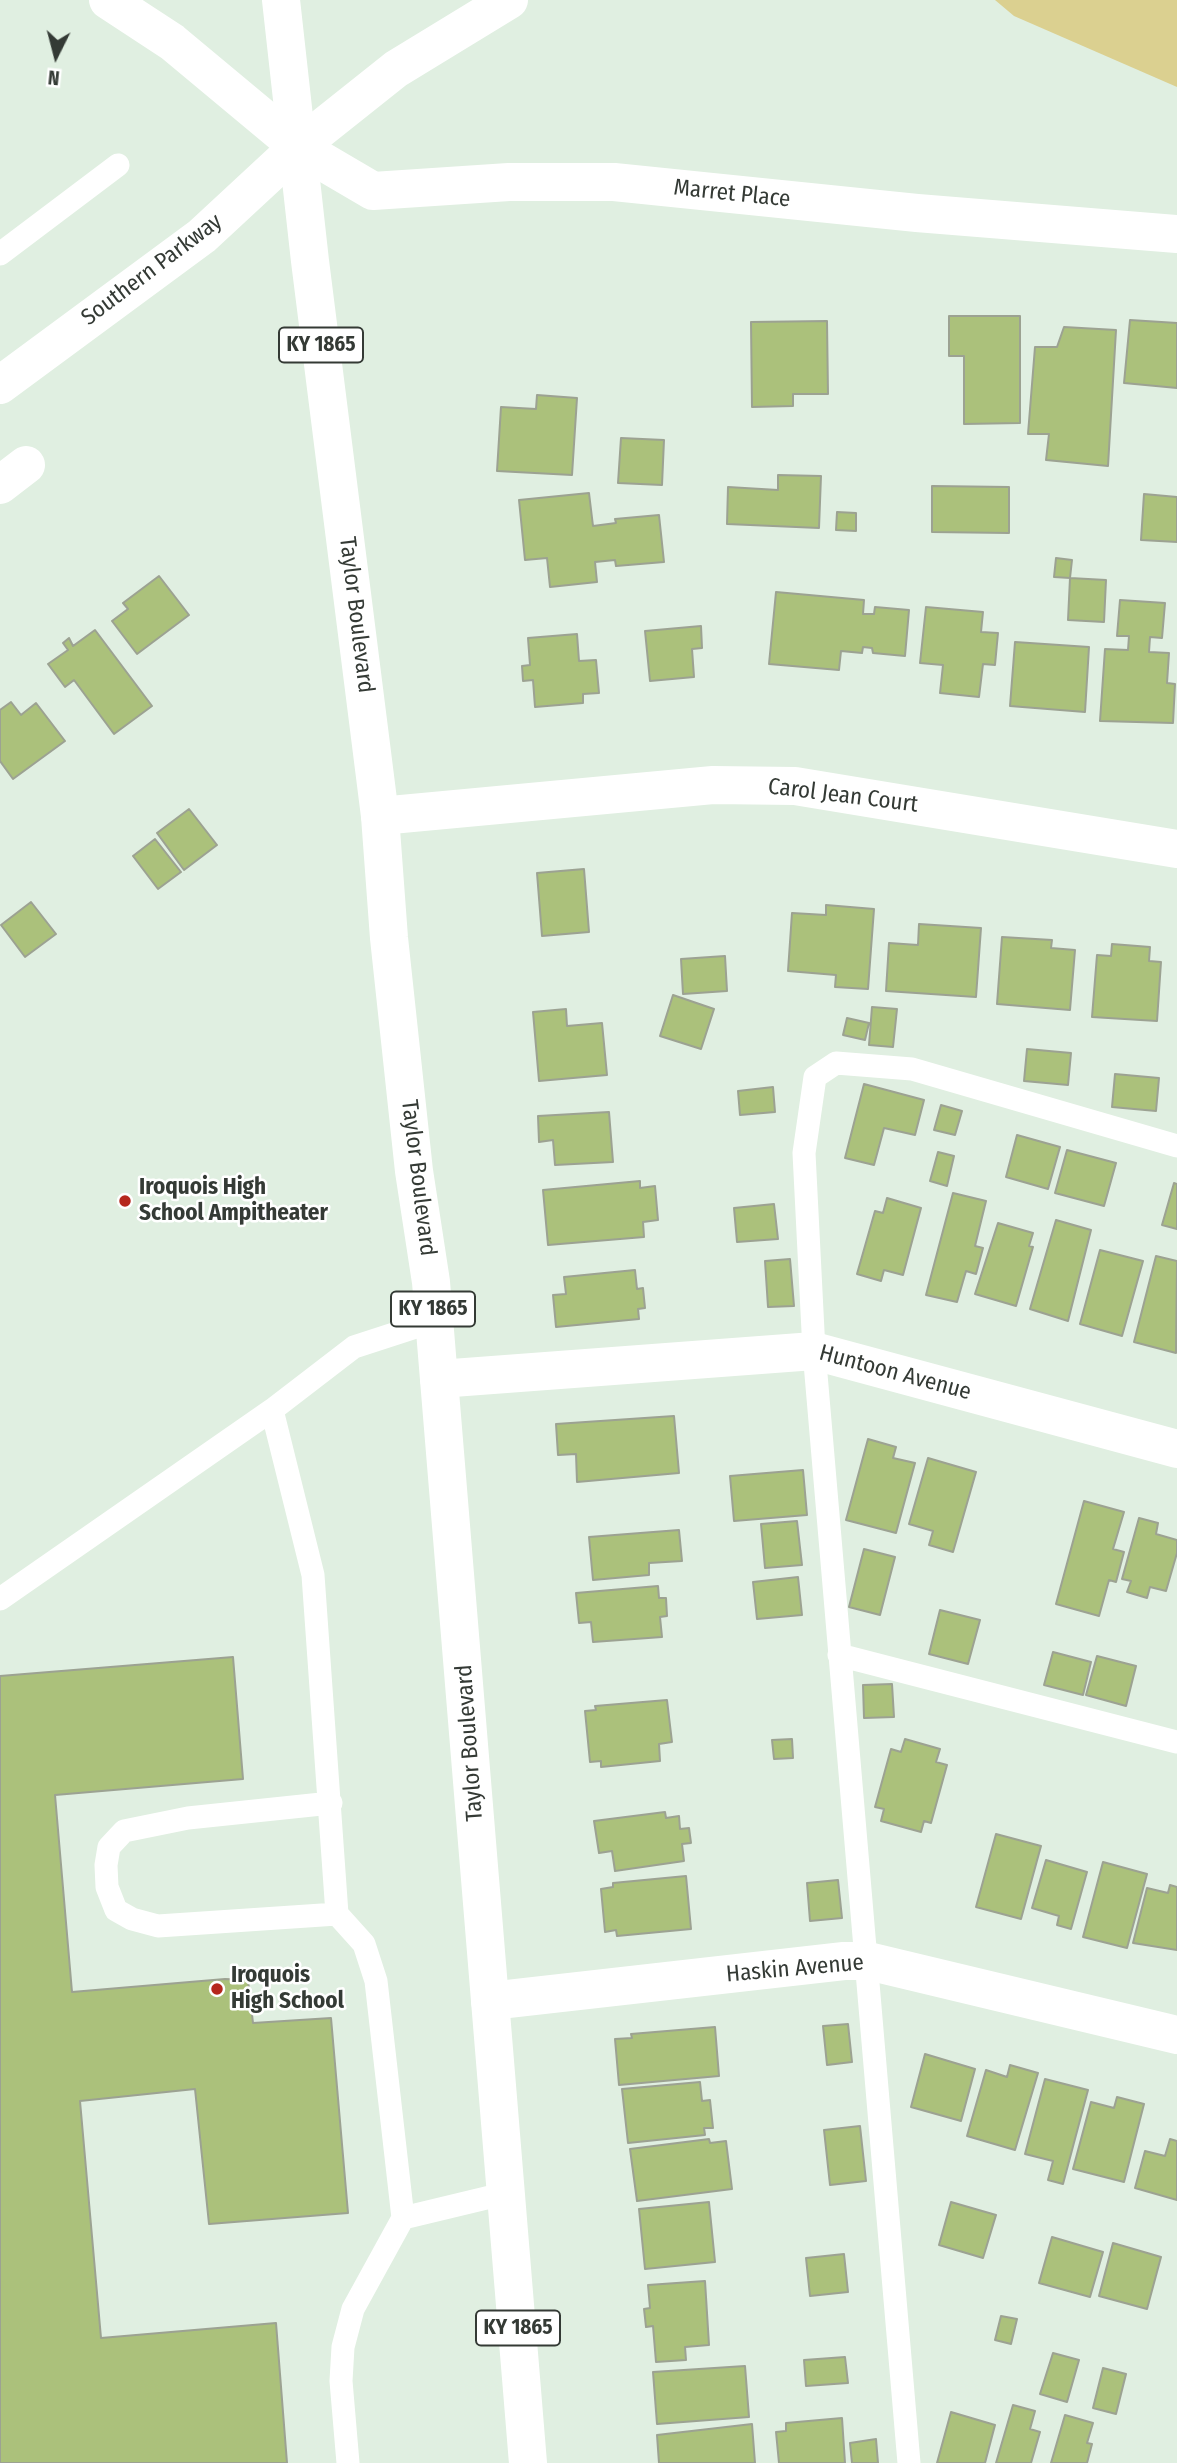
<!DOCTYPE html>
<style>
body{margin:0}
#map{position:relative;width:1177px;height:2463px;overflow:hidden;background:#e0efe1;font-family:"Fira Sans Condensed",sans-serif}
canvas{display:block}
.north{position:absolute;left:21px;top:21px;width:70px;height:70px;-webkit-text-stroke:5px #fff;paint-order:stroke;rotate:186deg;font-size:19px;font-weight:700;line-height:28px;text-align:center;color:#343a35}
.north::after{content:'';display:block;margin:auto;width:24px;height:32px;background:#343a35;clip-path:polygon(50% 0,100% 100%,50% 72%,0 100%)}
</style>
<div id="map">
<canvas width="1177" height="2463"></canvas>
<div class="north">N</div>
</div>
<script>
const context = document.querySelector('canvas').getContext('2d');
context.lineJoin = 'round';
function paint(path, color) {
  context.fillStyle = color;
  context.fill(path, 'evenodd');
}
function trace(path, color, width, dash) {
  context.strokeStyle = color;
  context.lineWidth = width;
  context.lineCap = dash ? 'butt' : 'round';
  context.setLineDash(dash || []);
  context.stroke(path);
}
function label(font, color, halo, rows, align = 'center') {
  context.font = font + ' "Fira Sans Condensed",sans-serif';
  context.lineWidth = 5;
  context.setLineDash([]);
  context.textBaseline = 'middle';
  context.strokeStyle = halo;
  context.fillStyle = color;
  for (const [text, x, y, turn = 0] of rows) {
    context.save();
    context.translate(x, y);
    context.rotate((+turn || 0) * Math.PI / 180);
    context.textAlign = isNaN(turn) ? turn : align;
    if (halo) context.strokeText(text, 0, 0);
    context.fillText(text, 0, 0);
    context.restore();
  }
}
const green = new Path2D(`
 M995,0H1177V87L1014,16Z`);
const building = new Path2D(`
 M949,316H1020V423L964,424V356H949Z
 M1130,320L1177,323V388L1124,383Z
 M827,321L828,394H793V406L752,407L751,322Z
 M1064,327L1116,330L1108,466L1046,460L1049,434H1028L1035,347H1057Z
 M537,395L577,398L572,475L497,471L501,407L536,409Z
 M621,438L664,440L662,485L618,483Z
 M778,475L821,476L819,528L727,524L728,487L778,490Z
 M932,486L1009,487V533L932,532Z
 M589,493L593,526L616,523L615,519L659,515L664,562L616,566L615,560L595,562L597,582L550,587L547,558L525,560L519,500Z
 M1144,494L1177,497V542L1141,540Z
 M837,512L856,513V531L836,530Z
 M1056,558L1072,560L1070,578L1054,577Z
 M159,576L189,615L137,654L112,621L128,609L123,603Z
 M1070,578L1106,580L1104,622L1068,620Z
 M776,592L864,600L863,614H874L875,607L909,610L905,656L873,653L872,648L863,647L862,653L841,651L839,670L769,664Z
 M1120,600L1165,603L1162,638L1150,637L1149,652L1169,653L1167,683L1175,684L1173,723L1100,721L1105,649L1128,650L1129,636H1117Z
 M926,607L983,612L981,632L998,633L995,665L983,664L979,697L940,693L943,665L920,663Z
 M701,626L702,648L692,649L694,677L650,681L645,631Z
 M95,630L152,706L114,734L74,680L65,687L48,664L68,650L63,643L69,638L73,646Z
 M577,634L579,661L596,660L599,693L583,694V703L535,707L533,680L523,681L522,666L530,665L528,638Z
 M1015,642L1089,647L1085,712L1010,706Z
 M11,702L21,715L36,703L65,741L13,779L0,761V710Z
 M189,809L217,845L184,870L157,833Z
 M155,839L181,872L158,889L133,856Z
 M584,869L589,932L542,936L537,873Z
 M31,902L56,934L25,957L1,925Z
 M826,905L874,909L868,989L835,987L836,975L788,971L792,913L826,915Z
 M919,924L981,928L976,997L886,991L889,943L918,945Z
 M1002,937L1052,940L1051,948L1075,950L1070,1010L997,1004Z
 M1112,944L1150,947L1149,961L1161,962L1157,1021L1092,1017L1097,955L1111,956Z
 M725,956L727,991L683,994L681,959Z
 M673,995L714,1009L701,1049L660,1036Z
 M872,1007L897,1009L893,1047L869,1045Z
 M566,1009L567,1026L602,1023L607,1075L539,1081L533,1012Z
 M847,1018L869,1023L865,1040L843,1035Z
 M1027,1049L1071,1053L1068,1085L1024,1081Z
 M1115,1074L1159,1078L1156,1111L1112,1107Z
 M864,1084L924,1100L915,1135L884,1128L874,1165L845,1158Z
 M773,1087L775,1112L740,1115L738,1091Z
 M941,1105L962,1111L955,1135L934,1130Z
 M609,1112L613,1162L555,1165L553,1140L539,1142L538,1116Z
 M1017,1135L1060,1147L1048,1189L1006,1177Z
 M1067,1150L1116,1163L1104,1206L1055,1193Z
 M938,1152L954,1156L947,1186L930,1181Z
 M640,1181V1188L655,1186L658,1220L643,1222L644,1237L548,1245L543,1190Z
 M1174,1183L1177,1184V1229L1162,1225Z
 M953,1193L986,1201L975,1246L983,1248L976,1274L966,1271L957,1302L926,1295Z
 M887,1198L921,1208L903,1275L884,1270L881,1281L857,1274L875,1211L883,1213Z
 M774,1204L778,1239L737,1242L734,1208Z
 M1056,1220L1091,1230L1068,1321L1030,1309Z
 M998,1223L1033,1233L1029,1246L1033,1247L1016,1306L975,1294Z
 M1100,1250L1143,1261L1122,1336L1080,1324Z
 M1156,1256L1177,1261L1176,1353L1134,1342Z
 M790,1259L794,1306L768,1307L765,1261Z
 M635,1270L637,1289L643,1288L645,1308L638,1309L639,1319L556,1327L553,1295L566,1294L564,1277Z
 M674,1416L679,1473L577,1482L576,1454L558,1455L556,1424Z
 M868,1439L896,1447L893,1458L915,1463L896,1533L846,1520Z
 M928,1458L976,1472L953,1552L929,1545L933,1531L909,1524Z
 M803,1470L807,1515L734,1521L730,1476Z
 M1084,1501L1124,1512L1113,1549L1124,1552L1116,1582L1109,1580L1099,1616L1056,1604Z
 M1139,1518L1158,1523L1156,1534L1177,1540V1553L1166,1591L1150,1587L1147,1598L1127,1592L1131,1581L1122,1579Z
 M797,1521L802,1565L765,1568L761,1524Z
 M679,1530L682,1561L649,1563V1575L593,1580L589,1537Z
 M864,1549L895,1557L880,1615L849,1607Z
 M798,1577L802,1615L757,1619L753,1582Z
 M658,1586L659,1598H666L667,1616L660,1617L662,1637L593,1642L591,1622L579,1623L576,1593Z
 M940,1610L980,1620L968,1664L929,1654Z
 M1053,1652L1091,1662L1083,1695L1044,1685Z
 M1097,1656L1136,1666L1126,1706L1086,1695Z
 M233,1657L243,1779L55,1795L72,1992L225,1979L248,1980L253,2023L331,2018L348,2213L209,2224L195,2089L80,2101L101,2338L276,2323L287,2463H0V1676Z
 M892,1684L894,1717L864,1718L863,1685Z
 M667,1700L672,1742L659,1744L660,1761L601,1767V1761L590,1762L585,1711L596,1710L595,1706Z
 M792,1739L793,1758L774,1759L772,1740Z
 M905,1739L940,1749L936,1762L947,1765L931,1823L924,1821L921,1832L881,1821L884,1809L875,1807L891,1749L901,1752Z
 M665,1812L666,1818L679,1816L680,1829L689,1828L691,1843L682,1844L684,1861L615,1871L612,1851L599,1853L594,1821Z
 M996,1834L1041,1846L1021,1919L976,1907Z
 M1046,1860L1087,1872L1071,1929L1057,1925L1059,1916L1032,1908Z
 M1103,1862L1147,1874L1127,1948L1083,1937Z
 M686,1876L691,1929L617,1936L616,1930L605,1932L601,1889L613,1887V1883Z
 M838,1880L842,1918L810,1921L807,1883Z
 M1170,1885L1177,1887V1950L1133,1943L1147,1888L1168,1893Z
 M848,2024L852,2062L827,2065L823,2026Z
 M715,2027L719,2076L619,2085L615,2039L632,2038L631,2034Z
 M925,2054L975,2069L961,2121L911,2107Z
 M1010,2065L1038,2073L1015,2150L967,2136L986,2070L1007,2077Z
 M1045,2079L1088,2090L1063,2184L1048,2180L1053,2161L1025,2154Z
 M700,2082L702,2101L710,2100L713,2128H704L705,2135L628,2143L622,2089Z
 M1117,2097L1144,2104L1124,2182L1073,2169L1091,2102L1114,2108Z
 M860,2126L866,2181L830,2185L824,2130Z
 M709,2139L710,2143L726,2141L732,2189L637,2201L630,2149Z
 M1170,2139L1177,2141V2200L1135,2188L1145,2151L1165,2156Z
 M709,2202L715,2262L645,2269L639,2209Z
 M951,2202L996,2215L983,2258L939,2245Z
 M1052,2237L1103,2252L1090,2297L1039,2283Z
 M1113,2243L1161,2257L1147,2309L1099,2296Z
 M844,2254L848,2292L810,2296L806,2258Z
 M705,2281L709,2345L685,2347L686,2360L656,2362L653,2326L646,2327L644,2309L650,2308L648,2285Z
 M1001,2316L1017,2319L1011,2344L995,2340Z
 M1053,2353L1079,2360L1067,2402L1040,2394Z
 M845,2357L848,2383L806,2386L804,2360Z
 M745,2366L749,2417L657,2424L653,2372Z
 M1103,2368L1126,2374L1116,2414L1093,2408Z
 M1013,2405L1035,2411L1030,2429L1040,2432L1031,2463H996Z
 M951,2412L995,2425L985,2463H937Z
 M1065,2415L1093,2423L1087,2443L1092,2444L1087,2463H1051Z
 M842,2418L845,2463H779L776,2432L786,2431V2423Z
 M752,2424L755,2463H659L657,2435Z
 M876,2439L878,2463H852L850,2443Z`);
const lane = new Path2D(`
 M0,254L118,165
 M0,1599L272,1410
 M839,1655L1177,1742
 M331,1803L188,1818L124,1831L109,1847L106,1865L107,1887L116,1910L132,1919L158,1926L337,1914
 M403,2218L507,2193
 M348,2463L341,2381L343,2347L353,2309L403,2218L376,1981L364,1944L337,1914L313,1575L272,1410L354,1347L434,1321
 M909,2463L814,1351L804,1153L815,1077L836,1063L912,1069L1177,1146`);
const street = new Path2D(`
 M108,0L172,42L298,147L373,191L509,182H614L917,213L1177,234
 M298,147L396,69L509,0
 M0,485L26,465
 M380,816L713,785L795,786L1177,849
 M439,1379L814,1351L1177,1449
 M490,2001L844,1961H868L1177,2035`);
const secondary = new Path2D(`
 M0,385L202,236L298,147`);
const primary = new Path2D(`
 M281,0L310,261L380,816L389,938L414,1171L431,1282L528,2463`);
const markers = [
 [125,1201,7,"#b5271c"],
 [217,1989,7,"#b5271c"]
];
const shields = [
 [321,345,84],
 [433,1309,84],
 [518,2328,84]
];
const shieldNames = [
 ["KY 1865",321,345],
 ["KY 1865",433,1309],
 ["KY 1865",518,2328]
];
const streetNames = [
 ["Marret Place",732,194,6],
 ["Southern Parkway",152,270,-37],
 ["Taylor Boulevard",356,615,83],
 ["Carol Jean Court",843,796,7],
 ["Taylor Boulevard",418,1178,83],
 ["Huntoon Avenue",895,1373,15],
 ["Taylor Boulevard",470,1743,-94],
 ["Haskin Avenue",795,1969,-5]
];
const poiNames = [
 ["Iroquois High",139,1188],
 ["School Ampitheater",139,1214],
 ["Iroquois",231,1976],
 ["High School",231,2002]
];
paint(green, '#dbd090');
paint(building, '#abc17b');
trace(building, '#9ca292', 2);
trace(lane, '#fff', 23);
trace(street, '#fff', 38);
trace(secondary, '#fff', 38);
trace(primary, '#fff', 38);
for (const [x, y, r, color] of markers) {
  const dot = new Path2D();
  dot.arc(x, y, r, 0, 2 * Math.PI);
  context.fillStyle = color;
  context.fill(dot);
  trace(dot, '#fff', 2.5);
}
for (const [x, y, w] of shields) {
  const box = new Path2D();
  box.roundRect(x - w / 2, y - 17.5, w, 35, 5);
  context.fillStyle = '#fff';
  context.fill(box);
  trace(box, '#343a35', 2);
}
label('bold 21px', '#343a35', null, shieldNames);
label('23px', '#343a35', '#fff', streetNames);
label('bold 23px', '#343a35', '#fff', poiNames, 'left');
</script>
